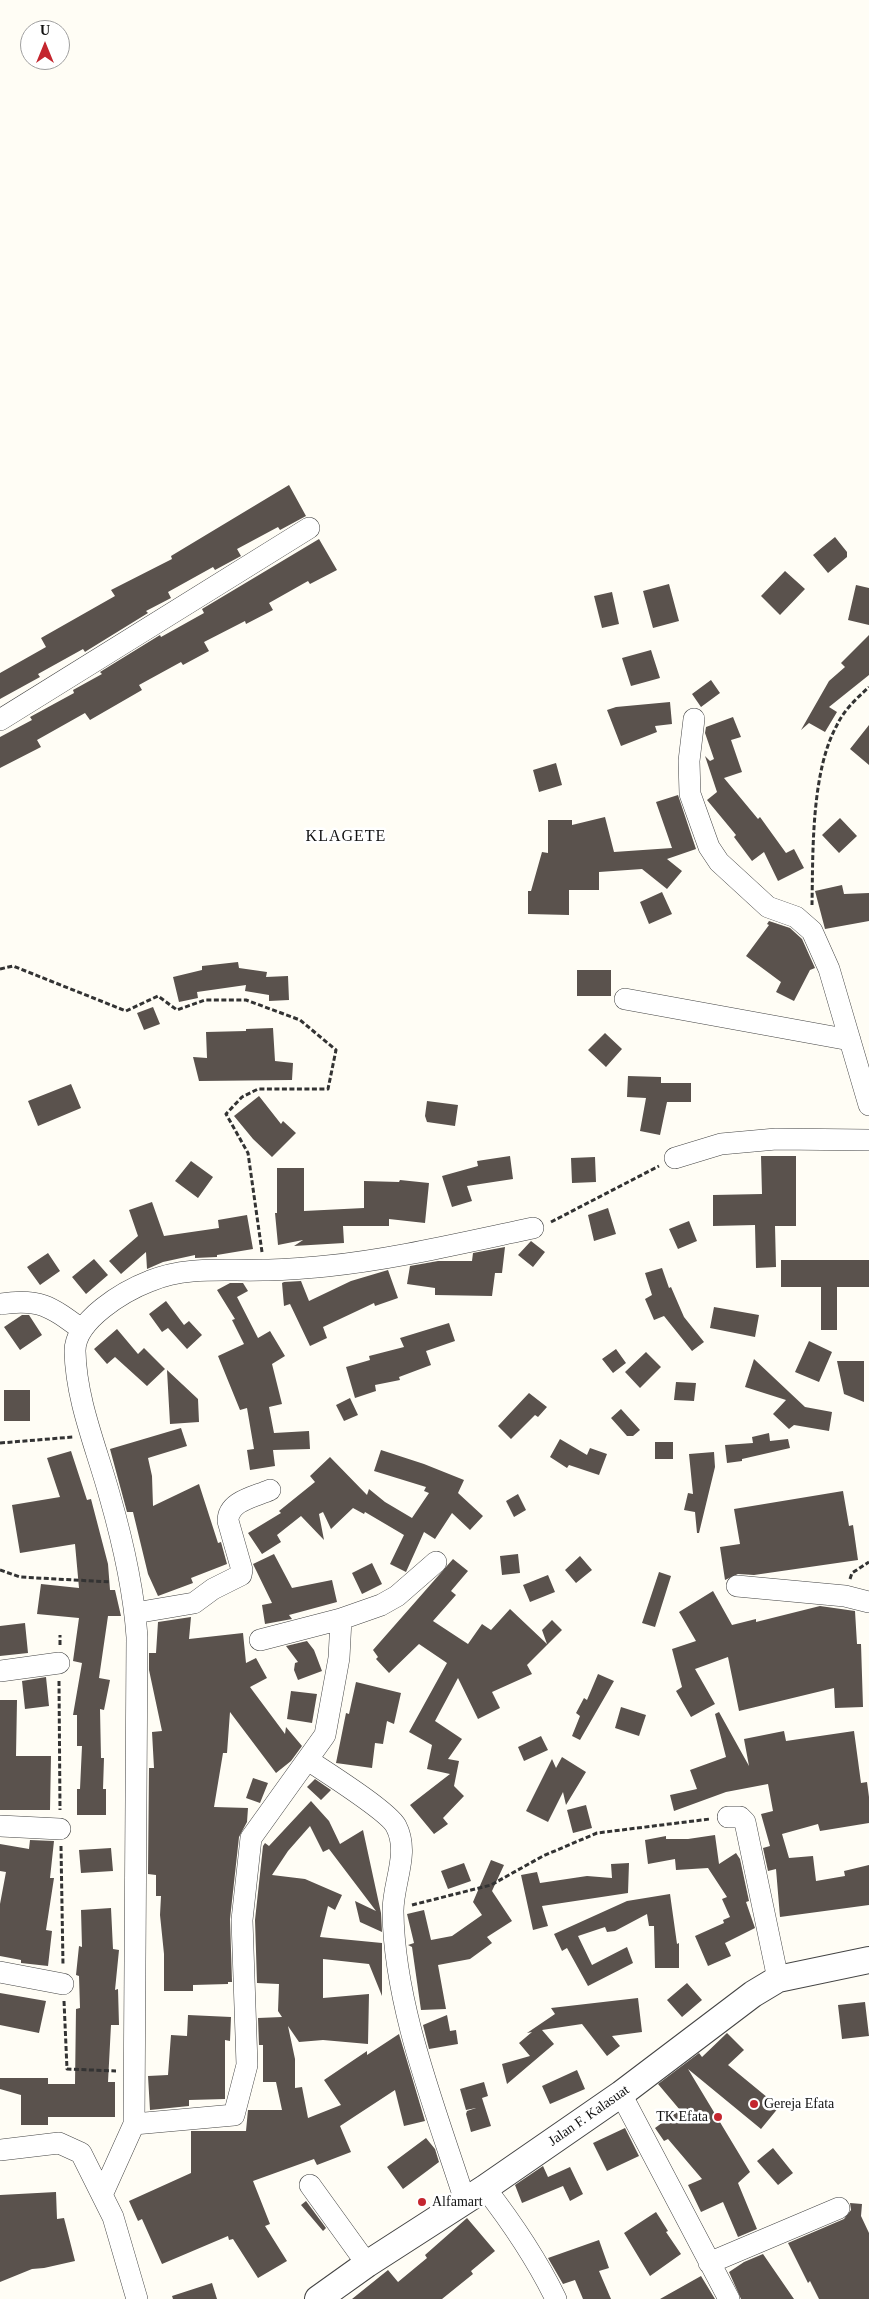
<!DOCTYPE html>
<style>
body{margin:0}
#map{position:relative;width:869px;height:2299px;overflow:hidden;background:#fffdf5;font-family:"Times New Roman",serif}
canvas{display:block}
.north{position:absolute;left:20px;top:20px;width:50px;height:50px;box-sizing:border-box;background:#fff;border:1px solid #a0a0a0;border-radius:50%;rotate:0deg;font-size:14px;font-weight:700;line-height:20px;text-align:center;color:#111}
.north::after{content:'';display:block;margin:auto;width:18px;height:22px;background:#c4262e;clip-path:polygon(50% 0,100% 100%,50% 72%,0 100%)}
</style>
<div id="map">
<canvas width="869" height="2299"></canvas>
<div class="north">U</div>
</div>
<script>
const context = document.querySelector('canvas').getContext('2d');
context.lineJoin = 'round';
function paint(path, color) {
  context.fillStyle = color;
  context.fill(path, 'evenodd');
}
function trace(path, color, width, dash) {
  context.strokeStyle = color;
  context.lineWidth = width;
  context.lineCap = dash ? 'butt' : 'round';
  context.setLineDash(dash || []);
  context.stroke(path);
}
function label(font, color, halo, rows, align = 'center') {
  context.font = font + ' "Times New Roman",serif';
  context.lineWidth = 5;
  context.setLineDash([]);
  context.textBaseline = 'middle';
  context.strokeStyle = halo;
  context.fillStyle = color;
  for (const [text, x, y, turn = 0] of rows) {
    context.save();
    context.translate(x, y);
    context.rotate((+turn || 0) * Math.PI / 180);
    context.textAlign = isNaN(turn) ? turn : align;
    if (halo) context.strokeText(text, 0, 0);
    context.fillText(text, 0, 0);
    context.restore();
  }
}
const building = new Path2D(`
 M289,485L306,516L280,530L278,527L237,549L241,556L215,570L213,567L168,592L171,598L146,611L148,613L88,650L85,652L83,649L38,674L40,677L0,699V673L46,647L41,638L115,596L111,590L172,559L171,556Z
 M835,537L847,552V557L828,573L813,555Z
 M319,539L337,570L310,584L308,581L269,603L273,610L246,624L245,621L204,642L209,651L183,665L181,662L139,685L142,690L90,720L85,713L37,740L41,747L0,768V737L32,720L30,717L74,693L73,690L102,674L100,672L160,635L161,637L204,613L202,609Z
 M785,571L805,589L780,615L761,596Z
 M669,584L679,621L653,628L643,591Z
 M856,585L869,588V625L848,620Z
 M612,592L619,624L602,628L594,596Z
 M869,635V675L829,707L837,712L825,732L809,723L801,730L829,681L845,667L841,663Z
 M651,650L660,678L631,686L622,658Z
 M711,680L720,693L701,707L692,694Z
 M670,702L672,724L655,726L657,732L621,746L607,710L616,707Z
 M733,717L741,737L731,740L742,772L724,778L758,819L760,817L786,853L794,849L804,868L778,881L764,852L752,861L734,837L736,835L707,800L717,792L705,756L710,761L714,759L705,733L706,727Z
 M869,725V765L850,749Z
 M556,763L562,785L539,792L533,770Z
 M678,795L696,849L667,859L682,871L667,889L642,869L599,872V890H569V915L528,914V891H531L542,852L548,853V820H572V825L605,817L614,852L672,848L656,802Z
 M840,818L857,836L839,853L822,835Z
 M842,885L844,894L869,893V921L825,929L815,891Z
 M662,892L672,914L649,924L640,902Z
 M769,921L790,928L802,939L815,968L810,970L794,1001L776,992L781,982L746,956L769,925L767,924Z
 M238,962L239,968L267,972L266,977L288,976L289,1000L269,1001V995L245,991L246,985L197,992L198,998L179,1002L173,977L202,970V966Z
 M577,970H611V996H577Z
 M153,1007L160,1024L144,1030L137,1013Z
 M273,1028L275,1061L293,1063L292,1080L199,1081L193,1057L207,1058L206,1032L246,1031V1029Z
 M605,1033L622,1049L606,1067L588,1050Z
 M628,1076L661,1077V1083H691V1102H667L660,1135L640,1131L646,1098L627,1097Z
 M71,1084L81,1108L38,1126L28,1101Z
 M259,1096L281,1124L283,1121L296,1133L272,1157L253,1139L234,1116Z
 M427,1101L458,1105L455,1126L427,1122L425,1116Z
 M510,1156L513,1179L467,1186L472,1201L452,1207L442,1176L478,1166L477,1161Z
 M761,1156H796V1226H775L776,1267L756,1268L755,1225L713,1226V1195L762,1194Z
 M595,1157L596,1182L572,1183L571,1158Z
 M191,1161L213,1177L198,1198L175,1181Z
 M277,1168H304V1211L364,1208V1181L399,1182L400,1180L429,1183L425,1223L389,1219V1226H343L344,1243L294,1246L303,1240L278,1245L275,1213H277Z
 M152,1202L164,1236L219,1228L218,1220L247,1215L253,1249L217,1255V1257L195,1258V1255L163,1262L147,1269L146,1252L121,1274L109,1261L138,1236L129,1210Z
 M608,1208L616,1234L594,1241L588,1215Z
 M689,1221L697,1241L678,1249L669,1229Z
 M531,1241L545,1252L533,1267L518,1255Z
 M505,1247L502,1273H495L492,1296L435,1295V1288L407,1284L410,1266L438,1261H472L473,1253Z
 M48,1253L60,1271L40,1285L27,1267Z
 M94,1259L108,1275L86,1294L72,1277Z
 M781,1260H869V1287H837V1330H821V1287H781Z
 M662,1268L669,1288L671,1287L684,1317L704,1342L692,1351L664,1316L654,1320L645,1299L652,1295L645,1273Z
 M388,1270L398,1298L375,1306L374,1303L323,1327L327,1338L310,1346L290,1304L284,1306L282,1283L284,1282L301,1281L309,1301L351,1281Z
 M230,1283H243L248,1291L237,1297L258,1338L270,1331L285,1356L272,1364L282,1404L269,1407L274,1433L309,1431L310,1449L273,1450L275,1466L250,1470L247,1450L254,1449L247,1408L240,1410L218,1356L244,1344L232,1320L235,1319L217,1290Z
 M166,1301L184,1325L189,1321L202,1335L187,1349L168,1328L162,1332L149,1314Z
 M714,1307L759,1315L755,1337L710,1328Z
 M22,1315H29L42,1335L20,1350L4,1327Z
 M449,1323L455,1341L426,1351L431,1365L399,1377L400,1380L375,1385L376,1391L355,1398L346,1367L370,1360L369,1356L404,1347L400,1338Z
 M117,1329L138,1354L144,1348L165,1369L147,1386L115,1357L107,1364L94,1349Z
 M809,1341L832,1352L819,1382L795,1372Z
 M616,1349L626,1363L613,1373L602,1359Z
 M646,1352L661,1367L640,1388L625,1372Z
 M754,1359L805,1407L832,1412L829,1431L794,1425L789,1429L773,1414L786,1400L745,1387Z
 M837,1361H864V1402L844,1394Z
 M167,1370L198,1399L199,1422L170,1424Z
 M676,1382L696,1383L694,1401L674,1400Z
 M4,1390H30V1421H4Z
 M529,1393L547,1407L538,1417L535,1415L511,1439L498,1426Z
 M350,1398L358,1415L344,1421L336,1405Z
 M621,1409L640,1430L633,1436H627L611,1418Z
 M181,1428L187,1446L148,1458L152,1476L153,1506L199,1484L218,1543L221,1542L227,1564L191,1578L193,1583L158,1596L148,1574L133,1512H127L110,1449Z
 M769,1433L770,1441L788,1439L790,1448L742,1459V1461L727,1463L725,1445L753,1443L752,1437Z
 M560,1439L587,1455L590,1448L607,1454L599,1475L569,1465L567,1468L550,1457Z
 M655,1442H673V1459H655Z
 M381,1450L424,1464L464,1480L458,1493L483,1516L470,1530L452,1513L435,1539L424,1532L406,1572L390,1564L404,1535L365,1512L364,1514L353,1508L331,1529L323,1512L319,1514L324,1540L301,1516L277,1535L281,1542L262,1554L248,1533L281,1513L279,1511L315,1482L310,1476L330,1457L367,1495L369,1489L385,1502L412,1518L429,1493L424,1491L426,1487L374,1471Z
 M71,1451L87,1500L91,1499L108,1564L110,1590H115L121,1616H108L99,1678L110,1680L104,1710L100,1709L101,1758H104L103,1789H106V1815H77V1789H80L82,1746H77V1715H73L82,1663L73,1661L79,1618L37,1614L41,1584L79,1588L75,1544L20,1553L12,1505L60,1497L47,1458Z
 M714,1452L715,1467L699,1533H697L695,1512L684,1510L688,1493L693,1494L689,1454Z
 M843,1491L849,1526L853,1525L858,1560L754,1575L738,1574L725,1580L720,1547L740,1544L734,1509Z
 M518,1494L526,1510L514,1517L506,1501Z
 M274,1554L292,1588L332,1580L337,1602L289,1615L292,1619L265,1624L262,1605L272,1603L253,1564Z
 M518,1554L520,1573L502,1575L500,1556Z
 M580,1556L592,1570L576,1583L565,1570Z
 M453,1559L468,1571L451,1591L456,1595L433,1621L468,1644L482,1624L491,1630L510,1609L547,1644L542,1630L552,1620L562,1630L527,1665L532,1674L492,1692L500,1708L478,1719L458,1678L435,1721L462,1739L448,1759L459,1761L454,1786L464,1796L443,1818L448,1824L434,1834L410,1805L450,1774L427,1769L432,1745L409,1732L447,1663L419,1644L389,1673L376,1659L378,1657L373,1650Z
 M372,1563L382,1584L362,1594L352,1573Z
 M659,1572L671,1576L655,1627L642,1623Z
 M548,1575L555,1592L530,1602L523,1585Z
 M713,1591L732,1625L756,1619V1622L820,1606L855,1611L857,1644H861L863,1707L835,1708L834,1688L739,1711L728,1657L695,1669L715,1704L691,1717L676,1691L682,1687L672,1649L696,1641L679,1612Z
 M191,1617L189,1639L243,1633L246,1663L256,1658L267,1678L250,1687L285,1734L286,1727L302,1746L291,1761L276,1773L230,1712L227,1753H223L214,1807L248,1808L247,1822L239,1837L230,1919L232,1982H228V1984L193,1985V1991H164V1954L160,1915L161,1896H156V1875L148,1874L149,1768H154L152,1732L162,1731L149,1670V1653H156L158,1622Z
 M25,1623L28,1653L0,1656V1626Z
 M307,1641L314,1650L322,1671L298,1680L294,1670L295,1663L298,1662L286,1646Z
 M598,1674L614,1681L580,1740L572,1736L580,1716L576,1713L584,1698L587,1700Z
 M46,1677L49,1706L25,1709L22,1681Z
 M356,1682L401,1693L394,1724L387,1721L383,1744L375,1743L372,1768L336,1763L346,1713L349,1714Z
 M291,1691L317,1694L312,1723L287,1719Z
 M0,1700H17L16,1756H51L50,1810H0Z
 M621,1707L646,1715L639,1736L615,1728Z
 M719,1712L749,1766L744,1739L784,1731L786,1741L854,1731L861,1783L867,1782L869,1797V1823L820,1831L818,1824L782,1834L789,1858L813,1856L816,1881L845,1876L844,1871L869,1865V1905L780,1917L776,1869L768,1871L763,1848L770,1846L761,1814L773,1811L768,1784L726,1792L674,1811L670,1795L697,1789L690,1770L726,1757L715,1714Z
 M541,1736L548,1750L524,1761L518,1747Z
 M562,1757L586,1772L566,1805L563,1792L548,1822L526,1811L552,1759L556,1768Z
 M253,1778L268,1783L260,1803L246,1798Z
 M315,1779L331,1790L321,1800L307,1787Z
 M311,1801L329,1821L340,1844L363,1830L381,1913L382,1932L360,1922L355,1901L376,1911L329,1849L323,1852L310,1826L288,1851L272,1875L305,1879L342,1895L335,1910L328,1906L320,1937L382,1943V1996L369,1964L323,1959V1998L369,1994L368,2044L323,2040L299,2042L288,2026L295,2059V2088L302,2087L308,2118L341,2105L324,2080L367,2051V2055L399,2034L425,2121L404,2126L395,2090L340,2126L351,2152L317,2165L314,2159L253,2181L270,2224L265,2226L287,2261L258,2278L233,2239L229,2240L228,2236L162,2264L142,2219L138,2221L129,2201L191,2173V2131H246L248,2110H282L276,2082H263V2045H259L258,2018L282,2017L278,2011L279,1984L257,1983L255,1920L263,1846L265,1843L269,1846Z
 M586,1805L592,1828L573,1833L567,1810Z
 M715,1835L719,1864L736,1853L740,1859L749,1901L746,1902L755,1928L725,1943L731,1956L708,1966L695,1936L724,1923L723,1920L730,1917L722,1899L727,1897L708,1868L676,1870L675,1859L648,1864L645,1840L666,1836V1839H688Z
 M30,1840L54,1841L50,1878H54L46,1930L52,1931L48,1966L21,1963V1960L0,1956V1904L6,1872L0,1871V1844L29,1849Z
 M111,1848L113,1871L81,1873L79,1850Z
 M491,1860L504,1865L492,1891L512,1921L487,1937L492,1943L470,1959L438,1965L446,2009L421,2010L412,1947L408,1945L414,1943L407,1914L424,1910L431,1940L452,1936L482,1915L473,1902Z
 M464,1863L471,1881L448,1889L441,1871Z
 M629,1863L628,1893L542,1906L548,1926L533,1930L521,1875L537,1872L540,1883L587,1876L612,1878L611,1864Z
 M670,1894L677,1944L679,1943V1968H655L654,1926H649L647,1914L615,1931L607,1932L605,1927L578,1936L592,1965L627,1947L633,1963L588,1986L567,1948L562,1951L554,1934L627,1901Z
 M111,1908L113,1949L119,1950L115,1990L118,1989L119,2025H111L108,2082H115V2117H48V2125H21V2095L0,2089V2078H48V2084H75L76,2009L80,2008L79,1976L76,1975L79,1946L82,1947L81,1910Z
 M687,1983L702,2000L682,2017L667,2000Z
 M0,1993L46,2001L39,2033L0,2025Z
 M638,1998L642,2032L612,2036L620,2046L607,2056L582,2024L542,2030L554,2044L507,2084L502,2064L530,2056L519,2043L532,2032L527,2033L555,2014L551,2008Z
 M865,2002L869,2036L842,2039L838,2005Z
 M188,2015L231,2017L230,2041L225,2040V2099L189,2100V2106L150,2110L148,2076L168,2075L171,2035L187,2036Z
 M447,2015L450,2031L456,2030L458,2044L429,2049L423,2025Z
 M727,2033L744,2050L728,2065L779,2107L761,2129L688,2069L750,2172L738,2183L757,2229L738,2237L723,2202L701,2212L688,2185L702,2179L668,2139L664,2141L655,2128L680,2110L658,2084L699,2053L702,2057Z
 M577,2070L585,2089L550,2104L542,2086Z
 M484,2082L488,2096L482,2098L491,2126L471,2132L466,2114L467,2111L476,2108L466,2110L460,2089Z
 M625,2128L639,2156L607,2171L593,2143Z
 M426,2138L435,2149L439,2162L403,2189L387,2167Z
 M773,2148L793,2173L778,2185L757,2161Z
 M543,2166L548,2177L570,2167L583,2194L570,2201L563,2186L522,2203L515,2185Z
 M56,2192L57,2219L64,2218L75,2261L44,2268L32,2269L0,2282V2195Z
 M306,2201L326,2228L323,2231L301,2205Z
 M850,2203L862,2204L861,2216L869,2233V2299H819L810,2281L808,2283L788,2243L844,2219L851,2210Z
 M656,2212L668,2231L666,2232L681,2254L650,2276L624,2233Z
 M467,2218L495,2251L471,2271L473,2274L442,2299H352L388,2270L398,2282L427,2258L425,2255Z
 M599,2240L609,2268L599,2271L611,2299H583L575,2280L563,2284L548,2258Z
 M763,2254L794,2299H741L729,2272L744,2262Z
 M701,2276L715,2299H660Z
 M212,2283L217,2299H173L172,2296Z`);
const path = new Path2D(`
 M812,905C813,852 811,772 837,725C844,710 857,698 869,687
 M0,969L13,966L126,1011L158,996L177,1010L205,1000H246L300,1020L336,1050L328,1089H258L242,1097L226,1114L248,1153L262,1252
 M551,1222L659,1166
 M0,1443L73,1437
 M0,1570L20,1577L111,1582
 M850,1579L852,1573L869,1562
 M60,1645V1635
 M59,1681L60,1810
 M61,1846L63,1965
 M412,1905L491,1885L543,1856L597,1833L710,1819
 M64,2001L67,2069L116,2071`);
const minor = new Path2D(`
 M694,719L689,761L690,794L709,847L719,862L768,907L796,917L812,931L829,969L869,1105
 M0,720L309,528
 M625,999L850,1040
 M675,1158L721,1144L776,1139L869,1140
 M0,1304C39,1298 50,1306 81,1329
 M737,1586L845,1596L869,1602
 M135,1613L194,1603L213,1589L241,1575L242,1570L228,1521C228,1501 254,1497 270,1490
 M260,1640L341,1619
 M0,1671L59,1663
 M308,1760C326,1772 388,1811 396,1826C410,1853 393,1882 393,1911C394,2007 436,2110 465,2201
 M728,1817H740L745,1822L778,1979
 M0,1826L60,1829
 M0,1972L63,1984
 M621,2094L729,2299
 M134,2124L234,2115L247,2065L242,1920L251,1838L325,1735L339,1658L341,1619L381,1605L397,1596L436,1562
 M0,2150L59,2143L81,2153L113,2217L137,2299
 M310,2185L367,2264
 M485,2188C513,2224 536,2258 556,2299
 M102,2195L134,2124L137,1637C134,1593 122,1539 110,1497C97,1449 76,1401 75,1351C75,1320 124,1291 150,1281C186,1266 224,1271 263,1270C284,1270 306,1268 327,1266C396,1259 465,1242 533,1228
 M709,2263L839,2208`);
const tertiary = new Path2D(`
 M318,2299L367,2264L485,2188L621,2094L753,1994L778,1979L869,1960`);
const markers = [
 [754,2104,5,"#c4262e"],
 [718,2117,5,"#c4262e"],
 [422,2202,5,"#c4262e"]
];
const poiNames = [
 ["Gereja Efata",764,2104],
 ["TK Efata",708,2117,"right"],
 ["Alfamart",432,2202]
];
const streetNames = [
 ["Jalan F. Kalasuat",589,2116,-35]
];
const quarterNames = [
 ["KLAGETE",346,837]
];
paint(building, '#5a524d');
trace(minor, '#444', 22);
trace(tertiary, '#444', 28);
trace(path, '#333', 3, [5, 2.5]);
trace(minor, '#fff', 21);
trace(tertiary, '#fff', 26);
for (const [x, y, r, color] of markers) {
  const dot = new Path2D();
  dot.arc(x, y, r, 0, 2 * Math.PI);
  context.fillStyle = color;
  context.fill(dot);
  trace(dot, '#fff', 2);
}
label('14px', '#111', '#fff', poiNames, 'left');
label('14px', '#111', '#fff', streetNames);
context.letterSpacing = '1px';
label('16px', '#111', '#fff', quarterNames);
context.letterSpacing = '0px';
</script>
